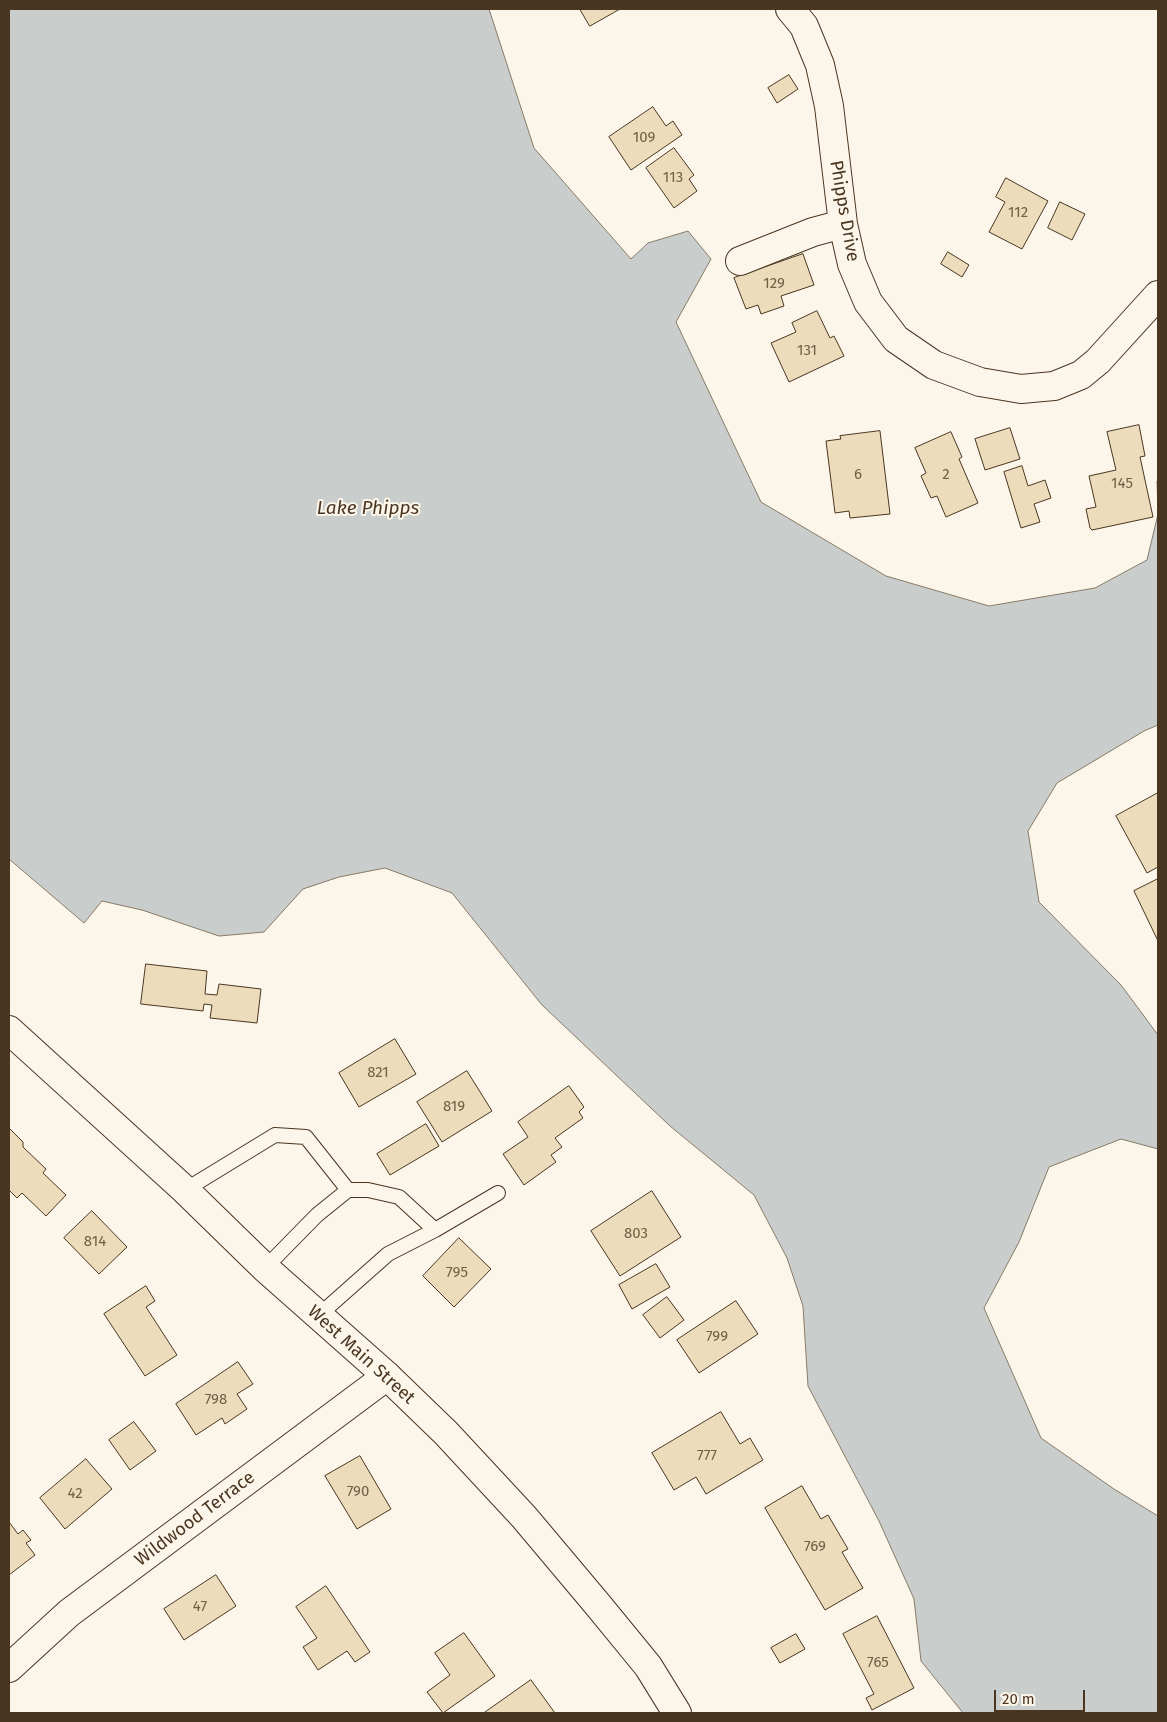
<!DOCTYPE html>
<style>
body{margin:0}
#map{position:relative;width:1167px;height:1722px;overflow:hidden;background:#fbf6e9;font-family:"Fira Sans",sans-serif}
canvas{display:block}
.frame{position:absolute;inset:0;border:10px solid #4a3520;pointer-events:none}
.scale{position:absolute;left:994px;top:1690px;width:91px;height:22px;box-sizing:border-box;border:2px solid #4a3520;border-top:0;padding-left:6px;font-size:15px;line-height:18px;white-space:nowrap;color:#4a3520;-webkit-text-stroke:4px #fbf6e9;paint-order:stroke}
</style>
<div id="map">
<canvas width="1167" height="1722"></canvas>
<div class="frame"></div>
<div class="scale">20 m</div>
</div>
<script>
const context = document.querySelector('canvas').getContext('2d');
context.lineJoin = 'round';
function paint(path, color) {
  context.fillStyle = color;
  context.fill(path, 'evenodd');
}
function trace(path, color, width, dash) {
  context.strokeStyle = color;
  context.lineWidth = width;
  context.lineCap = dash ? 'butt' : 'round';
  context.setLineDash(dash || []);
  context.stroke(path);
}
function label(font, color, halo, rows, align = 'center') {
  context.font = font + ' "Fira Sans",sans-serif';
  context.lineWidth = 4;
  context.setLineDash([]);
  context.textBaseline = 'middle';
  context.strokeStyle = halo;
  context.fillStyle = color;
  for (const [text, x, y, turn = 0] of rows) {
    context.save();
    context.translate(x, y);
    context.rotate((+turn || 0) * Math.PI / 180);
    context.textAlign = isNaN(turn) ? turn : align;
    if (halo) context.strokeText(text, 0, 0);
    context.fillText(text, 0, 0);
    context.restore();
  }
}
const water = new Path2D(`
 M9,9H489L534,148L631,259L648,243L688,231L711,259L676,322L761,502L886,576L989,606L1095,588L1147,560L1158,514L1157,481H1158V725L1144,731L1057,783L1028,831L1039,902L1121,985L1158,1035V1149L1121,1139L1049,1167L1019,1242L984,1308L1041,1438L1114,1489L1158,1516V1713H963L921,1661L914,1599L879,1521L808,1386L803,1306L787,1258L754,1195L670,1126L542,1005L452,893L385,868L339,877L303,889L264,932L219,936L142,910L102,901L84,923L9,859Z`);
const building = new Path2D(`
 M580,9H620L590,26Z
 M789,75L798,89L777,103L768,88Z
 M653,107L666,126L673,121L682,135L631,170L609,137Z
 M674,148L694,175L689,179L697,191L674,208L646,168Z
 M1006,178L1048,201L1022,249L989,232L1005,202L996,197Z
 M1060,202L1085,214L1072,240L1048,228Z
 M948,252L969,265L962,277L941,264Z
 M803,254L814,285L781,296L784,306L761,314L758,305L746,309L734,278Z
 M817,311L830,338L834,336L844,356L789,382L771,343L796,332L792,323Z
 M1139,425L1145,456L1140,457L1153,517L1092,530L1090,528L1086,509L1096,507L1089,476L1116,470L1107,432Z
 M1010,428L1020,459L985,470L975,439Z
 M880,431L890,514L850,518L849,511L835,513L826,441L841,439L840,436Z
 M951,432L962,457L959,459L978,503L946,517L937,496L931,498L921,476L926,473L915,448Z
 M1022,466L1028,486L1045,480L1051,498L1034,504L1040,522L1021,528L1004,472Z
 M1158,793V867L1147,873L1116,816Z
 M1158,879V941L1134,891Z
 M146,964L207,971L205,994L217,995L219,984L261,989L257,1023L210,1018L212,1005L204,1004L203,1011L141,1004Z
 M395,1039L416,1074L359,1107L339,1073Z
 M467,1071L492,1111L442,1142L417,1102Z
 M569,1086L584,1107L579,1112L583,1118L555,1138L562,1147L551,1155L556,1162L524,1185L503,1154L528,1137L518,1122Z
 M426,1124L439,1146L390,1175L377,1154Z
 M9,1128L23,1142V1147L46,1169L43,1173L66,1195L46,1216L22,1193L17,1198L9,1190Z
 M652,1191L681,1237L620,1276L591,1231Z
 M92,1211L127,1247L99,1274L64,1238Z
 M459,1238L491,1269L454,1307L423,1276Z
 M656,1264L670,1287L632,1309L619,1285Z
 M146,1286L155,1301L146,1307L177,1355L145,1376L104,1314Z
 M667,1297L684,1320L660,1338L643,1315Z
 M736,1301L758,1334L699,1373L677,1340Z
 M238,1362L253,1384L237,1394L247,1409L225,1424L222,1418L196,1435L176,1404Z
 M721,1412L740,1444L750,1438L763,1460L706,1494L696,1477L674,1490L652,1453Z
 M134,1422L156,1451L130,1470L109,1440Z
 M360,1456L391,1509L357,1529L325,1476Z
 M86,1459L112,1489L65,1529L40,1498Z
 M802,1486L821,1519L828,1515L848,1549L842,1552L863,1588L825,1610L765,1508Z
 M9,1522L18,1534L23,1530L31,1540L26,1543L35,1555L9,1575Z
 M216,1575L236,1606L184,1640L164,1609Z
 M326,1586L370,1652L355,1662L347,1651L318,1670L303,1647L317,1638L296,1607Z
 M877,1616L914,1688L872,1710L866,1698L874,1694L843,1634Z
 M464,1633L495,1676L443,1713L427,1692L450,1675L435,1653Z
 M796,1634L805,1649L780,1663L771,1648Z
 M531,1680L555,1713H484Z`);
const lane = new Path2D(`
 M185,1190L275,1135L306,1137L348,1190
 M265,1268L317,1215L348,1190H368L399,1197L435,1230
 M318,1316L388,1254L435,1230L498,1193`);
const street = new Path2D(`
 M790,9L804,26L820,65L829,106L843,224L852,264L868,302L896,339L934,365L980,382L1021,389L1054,386L1081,375L1098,361L1158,295
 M740,261L813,232L843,224
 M9,1668L69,1613L387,1376`);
const secondary = new Path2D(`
 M9,1030L185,1190L265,1268L387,1376L446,1433L524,1517L598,1605L648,1666L677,1713`);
const numberNames = [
 ["109",644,138],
 ["113",673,178],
 ["112",1018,213],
 ["129",774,284],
 ["131",807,351],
 ["6",858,475],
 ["2",946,475],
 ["145",1122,484],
 ["821",378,1073],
 ["819",454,1107],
 ["803",636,1234],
 ["814",95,1242],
 ["795",457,1273],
 ["799",717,1337],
 ["798",216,1400],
 ["777",707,1456],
 ["790",358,1492],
 ["42",75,1494],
 ["769",815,1547],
 ["47",200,1607],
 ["765",878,1663]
];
const streetNames = [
 ["Phipps Drive",844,211,80],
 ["West Main Street",361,1355,42],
 ["Wildwood Terrace",195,1519,-37]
];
const waterNames = [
 ["Lake Phipps",368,509]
];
paint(water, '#c9cecd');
trace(water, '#887966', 1);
paint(building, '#ecdcbc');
trace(building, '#4a3520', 1);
trace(lane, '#4a3520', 16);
trace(street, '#4a3520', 30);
trace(secondary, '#4a3520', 30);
trace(lane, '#fbf6e9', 14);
trace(street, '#fbf6e9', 28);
trace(secondary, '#fbf6e9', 28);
label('15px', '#725f47', null, numberNames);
label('18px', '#4a3520', '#fbf6e9', streetNames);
label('italic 19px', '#4a3520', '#fbf6e9', waterNames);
</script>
